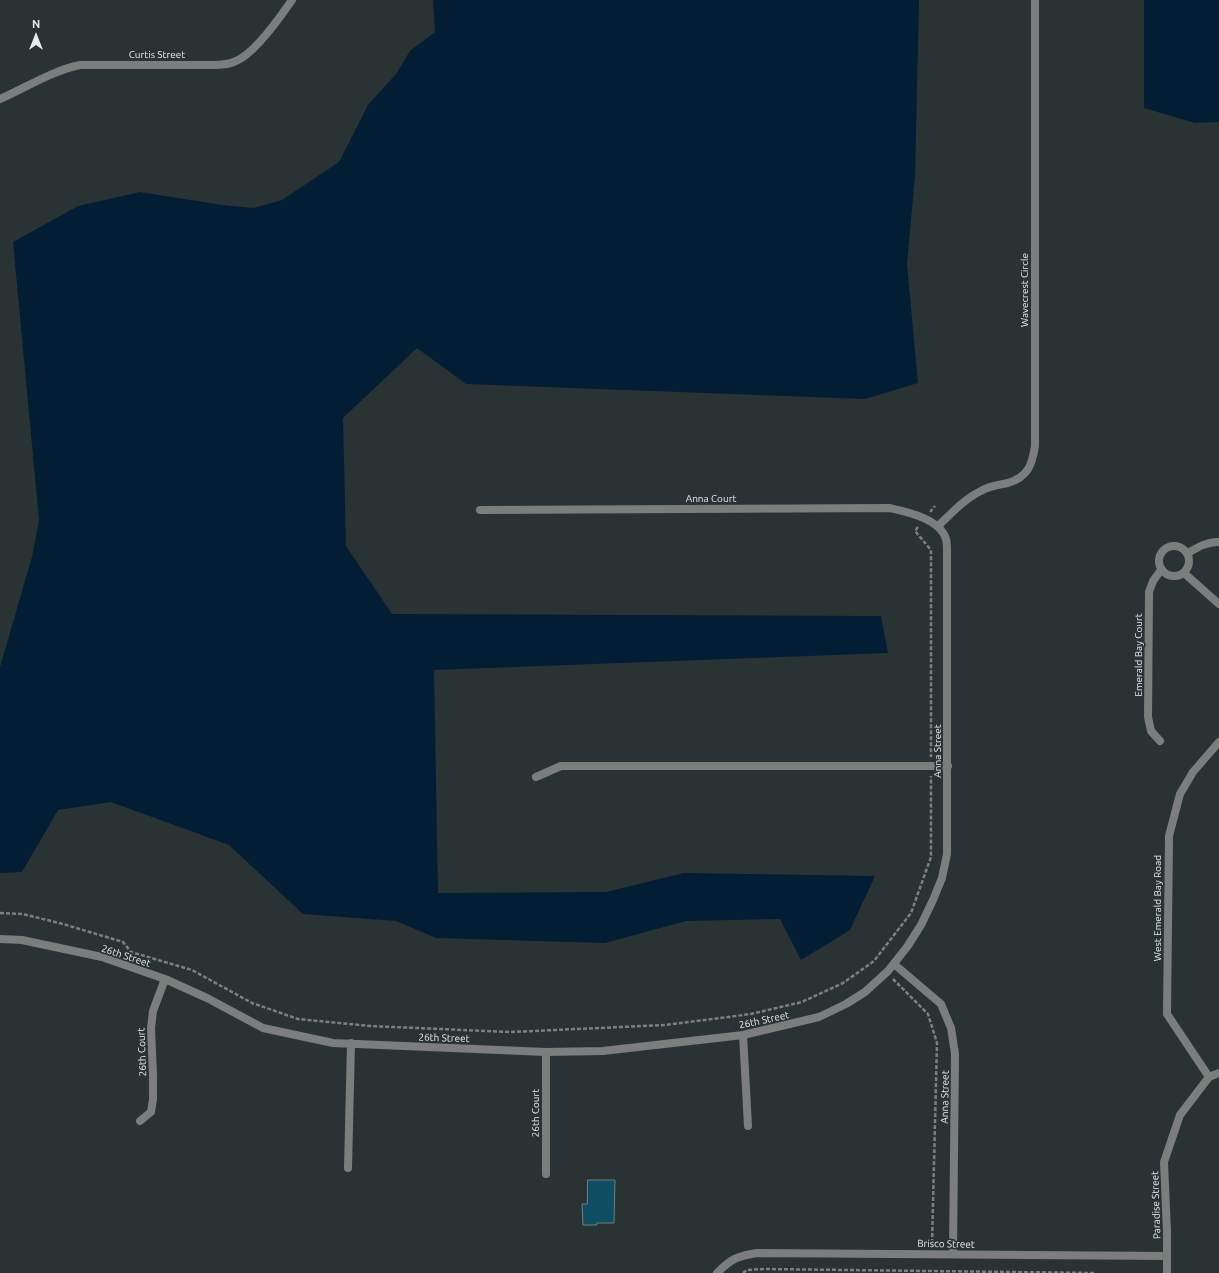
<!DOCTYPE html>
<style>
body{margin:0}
#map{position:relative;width:1219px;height:1273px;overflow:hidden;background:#2a3334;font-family:Ubuntu,sans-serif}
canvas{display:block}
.north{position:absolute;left:16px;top:16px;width:40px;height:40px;-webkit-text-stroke:3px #2a3334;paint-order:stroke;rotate:0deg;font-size:11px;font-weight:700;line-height:16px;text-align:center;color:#e5ebec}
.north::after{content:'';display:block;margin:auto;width:14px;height:18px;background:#e5ebec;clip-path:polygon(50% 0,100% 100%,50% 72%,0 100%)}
</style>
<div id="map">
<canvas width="1219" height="1273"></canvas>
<div class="north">N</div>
</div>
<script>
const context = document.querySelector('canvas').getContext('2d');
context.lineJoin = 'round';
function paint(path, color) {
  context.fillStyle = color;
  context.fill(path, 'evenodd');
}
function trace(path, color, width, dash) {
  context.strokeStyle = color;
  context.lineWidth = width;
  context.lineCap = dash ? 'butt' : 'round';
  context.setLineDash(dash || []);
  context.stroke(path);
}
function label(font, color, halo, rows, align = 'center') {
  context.font = font + ' Ubuntu,sans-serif';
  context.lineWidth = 3.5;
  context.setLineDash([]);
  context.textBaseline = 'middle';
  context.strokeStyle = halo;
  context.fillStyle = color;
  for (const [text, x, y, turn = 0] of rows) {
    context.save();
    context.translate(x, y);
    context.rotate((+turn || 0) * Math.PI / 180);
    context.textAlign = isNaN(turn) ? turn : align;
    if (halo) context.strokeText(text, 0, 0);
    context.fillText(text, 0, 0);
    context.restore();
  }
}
const water = new Path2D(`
 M433,0H919L915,176L907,264L918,383L865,399L466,384L417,348L343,418L346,546L392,614L881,616L888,653L434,670L438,893L606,892L684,873L875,876L850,930L801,960L780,919L686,921L605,943L436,938L396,921L303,914L229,845L111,802L58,810L22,872L0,873V667L32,557L39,520L13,242L78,206L140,192L222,205L254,208L282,200L339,162L368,105L396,74L410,51L435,32Z
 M1144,0H1219V122L1195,123L1144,108Z`);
const building = new Path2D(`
 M588,1180H615L614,1223H597V1225H583L582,1204H587Z`);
const path = new Path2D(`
 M930,512L935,506
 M918,527L915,531L931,550V757
 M0,913L23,914L63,924L123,942L131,952L192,970L252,1003L298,1019L370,1026L511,1032L665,1025L751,1014L802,1002L843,983L874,961L911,913L931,857V776
 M893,979L928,1014L937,1043L932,1244
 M743,1273L747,1270L764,1269L1094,1273`);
const street = new Path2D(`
 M0,99C25,88 54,70 80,65H212C220,65 229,65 236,61C254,54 281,16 292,0
 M938,526C951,514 964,499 981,491C989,486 999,485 1008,483C1028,477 1032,465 1035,446V0
 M1159 561a15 15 0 1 1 30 0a15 15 0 1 1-30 0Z
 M1188,553C1198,547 1206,542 1219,542
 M1184,573L1219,604
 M1160,741L1151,731L1148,717L1149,592L1153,581L1161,570
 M536,777L561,766H948
 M0,939L22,940L102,957L165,979L207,998L263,1028L333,1043L546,1052L603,1051L743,1035L819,1017L846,1004L865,992L888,971L907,947L921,925L933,900L942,878L947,854V552C947,548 947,543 946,539C940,519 908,512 890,508L480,510
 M894,964L941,1004L951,1028L955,1054L953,1254
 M743,1035L748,1126
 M1209,1077L1167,1014L1169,836L1180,794L1193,772L1219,742
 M1209,1077L1219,1073
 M140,1121L151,1112L153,1099V1075L151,1028L153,1011L165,979
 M348,1168L351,1043
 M546,1174V1052
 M717,1273C731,1259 737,1256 757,1253L1167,1256
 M1167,1273V1232L1164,1162L1180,1115L1209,1077`);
const streetNames = [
 ["Curtis Street",157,55],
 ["Wavecrest Circle",1025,290,-90],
 ["Anna Court",711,499],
 ["Emerald Bay Court",1139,655,-90],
 ["Anna Street",938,751,-90],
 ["West Emerald Bay Road",1158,908,-90],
 ["26th Street",126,956,18],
 ["26th Street",764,1020,-12],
 ["26th Street",444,1038,2],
 ["26th Court",142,1052,-92],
 ["Anna Street",945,1097,-89],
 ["26th Court",536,1113,-90],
 ["Paradise Street",1156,1205,-92],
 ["Brisco Street",946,1244,1]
];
paint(water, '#031d35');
paint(building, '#0f4d63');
trace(building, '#747d82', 1);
trace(path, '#7a8182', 2.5, [4, 2]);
trace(street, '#7a7f7e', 8);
label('10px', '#e5ebec', '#2a3334', streetNames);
</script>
